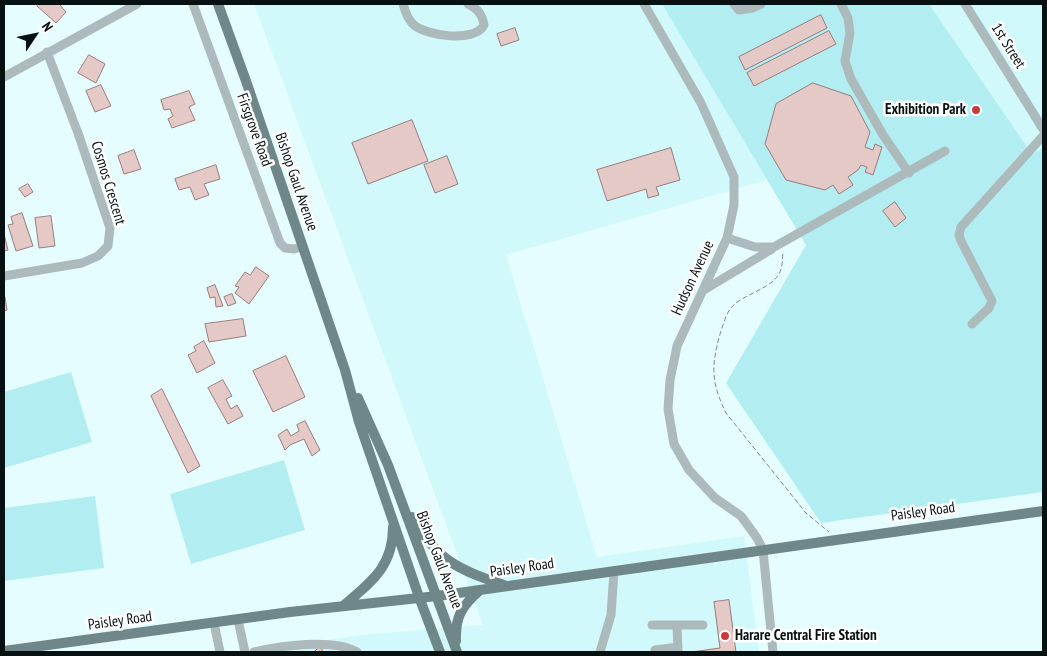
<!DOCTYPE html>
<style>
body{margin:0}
#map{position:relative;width:1047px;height:656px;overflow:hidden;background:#e5fdff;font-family:"PT Sans Narrow",sans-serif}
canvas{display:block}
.frame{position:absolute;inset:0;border:5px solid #071112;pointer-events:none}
.north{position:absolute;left:10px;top:10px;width:50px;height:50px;-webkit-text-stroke:4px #fff;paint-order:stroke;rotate:56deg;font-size:14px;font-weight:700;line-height:20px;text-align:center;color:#071112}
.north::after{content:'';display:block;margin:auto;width:18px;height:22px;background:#071112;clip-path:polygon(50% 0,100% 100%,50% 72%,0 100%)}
</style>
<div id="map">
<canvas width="1047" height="656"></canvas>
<div class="frame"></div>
<div class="north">N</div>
</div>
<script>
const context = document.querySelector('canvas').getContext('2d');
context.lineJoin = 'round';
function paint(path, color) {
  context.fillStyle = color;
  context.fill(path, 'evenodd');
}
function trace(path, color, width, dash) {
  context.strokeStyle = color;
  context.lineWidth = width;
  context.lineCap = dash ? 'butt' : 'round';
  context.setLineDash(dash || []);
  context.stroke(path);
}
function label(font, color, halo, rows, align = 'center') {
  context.font = font + ' "PT Sans Narrow",sans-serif';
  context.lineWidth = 5;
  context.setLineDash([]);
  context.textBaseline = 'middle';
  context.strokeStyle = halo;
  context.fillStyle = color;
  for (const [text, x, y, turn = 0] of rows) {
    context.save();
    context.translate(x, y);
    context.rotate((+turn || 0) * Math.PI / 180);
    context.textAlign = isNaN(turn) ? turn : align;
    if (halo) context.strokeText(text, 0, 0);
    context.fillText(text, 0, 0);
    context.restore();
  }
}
const built = new Path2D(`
 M254,4H662L767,180L506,255L597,557L744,536L759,652H253L361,635L483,625Z
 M929,4H1043V148L1032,154Z`);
const green = new Path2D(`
 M662,4H929L1032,154L1043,148V492L821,523L726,383L806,245Z
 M71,372L92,442L4,468V392Z
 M284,460L305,530L191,564L170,494Z
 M95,496L104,568L4,581V508Z`);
const building = new Path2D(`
 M39,4H61L60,5L66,12L56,23L37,6Z
 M821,15L827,28L745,70L739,57Z
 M515,28L519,40L501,46L497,34Z
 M829,31L836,44L754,86L747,73Z
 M89,55L105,64L96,83L78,73Z
 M813,83L851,96L870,132L865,147L873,150L875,144L882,147L873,175L865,172L867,167L861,165L858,170L848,177L853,185L839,194L833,185L825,190L786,180L765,144L776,104Z
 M101,85L111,106L95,112L86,91Z
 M189,91L195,104L189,107L195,120L172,128L168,119L173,116L170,109L164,110L161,100Z
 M412,120L428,161L368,184L352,143Z
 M671,148L680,180L656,187L659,195L648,198L646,189L607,201L597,170Z
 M134,150L141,169L124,174L118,156Z
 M447,156L458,184L435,193L424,165Z
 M216,165L220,179L204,184L209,195L195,200L190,187L179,190L175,179Z
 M28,184L33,192L25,197L19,189Z
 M895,202L906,218L895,227L883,211Z
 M22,213L33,246L16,251L8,225L13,224L11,217Z
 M51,216L55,246L39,248L35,218Z
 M4,234L8,250L4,251Z
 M256,267L269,276L249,304L235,293L239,287L235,286L245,272L250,275Z
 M215,285L223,306L216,307L215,297L210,298L207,288Z
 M232,294L236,303L228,306L224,297Z
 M4,297H5L7,310L4,311Z
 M243,319L246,336L209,342L205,324Z
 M204,341L215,363L197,373L188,355L196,351L194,347Z
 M286,356L305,397L273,412L253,371Z
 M223,380L232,396L226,399L231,409L237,405L243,416L228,424L208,388Z
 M162,389L200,466L188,473L151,396Z
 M305,421L320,450L312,456L304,439L290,445L285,450L278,435L287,429L291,436L299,431L297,425Z
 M729,600L736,652H691L720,648L714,602Z
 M320,647L324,652H314Z`);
const path = new Path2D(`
 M783,254C782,258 783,264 781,269C776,289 742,293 730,309C725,316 723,326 720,334C711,367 711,382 726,413L806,513L829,532`);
const minor = new Path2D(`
 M193,4L280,243L285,248L294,249L302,247
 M403,4C405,11 408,20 414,25C427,36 475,43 484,25C482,14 478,9 468,4
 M644,4L701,103L734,177V205L727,238L677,346L670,380L668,409L674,444L689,470L715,498L741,516L757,538L763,550L773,652
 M734,4L739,10L753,8L761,4
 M841,4L848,18L850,33L845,61L851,79L883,135L909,173
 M965,4L1043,129
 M4,77L137,4
 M727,238L755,247H774L945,151
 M4,276L82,263L98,256L108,246L110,228L78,133L47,52
 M704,290L772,249
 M972,324L989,308L992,301L961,241L959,235L961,227L1043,136
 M238,620L245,652
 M214,623L220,652
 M652,625H677L678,652
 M677,625H703
 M655,650L678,647
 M254,652C280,646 333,638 357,652
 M600,652L611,615L614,571`);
const major = new Path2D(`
 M218,4L246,81L345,370L359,422L419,597L440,652
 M358,398L388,465L457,652
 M412,517C438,561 457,569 504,585
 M343,606C371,582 393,567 393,527
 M456,641C455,616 462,606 480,590
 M4,651L290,612L437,596L1043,511`);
const markers = [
 [976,110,5,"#c93a3d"],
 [725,636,5,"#c93a3d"]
];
const streetNames = [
 ["1st Street",1008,46,58],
 ["Firsgrove Road",254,130,70],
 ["Bishop Gaul Avenue",296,182,71],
 ["Cosmos Crescent",108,183,73],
 ["Hudson Avenue",693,278,-65],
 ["Paisley Road",923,512,-8],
 ["Bishop Gaul Avenue",439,560,69],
 ["Paisley Road",522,568,-8],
 ["Paisley Road",120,621,-8]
];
const poiNames = [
 ["Exhibition Park",966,110],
 ["Harare Central Fire Station",735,636,"left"]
];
paint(built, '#d1f9fc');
paint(green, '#b2edf2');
paint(building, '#e5c9c7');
trace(building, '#977d7b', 1);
trace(path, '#7a8b8d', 1, [5, 2.5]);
trace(minor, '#adbabb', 9);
trace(major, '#708789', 10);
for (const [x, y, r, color] of markers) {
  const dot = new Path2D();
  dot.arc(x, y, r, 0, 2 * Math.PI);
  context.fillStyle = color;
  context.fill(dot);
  trace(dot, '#fff', 2);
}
label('15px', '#071112', '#fff', streetNames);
label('bold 15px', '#071112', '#fff', poiNames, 'right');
</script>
